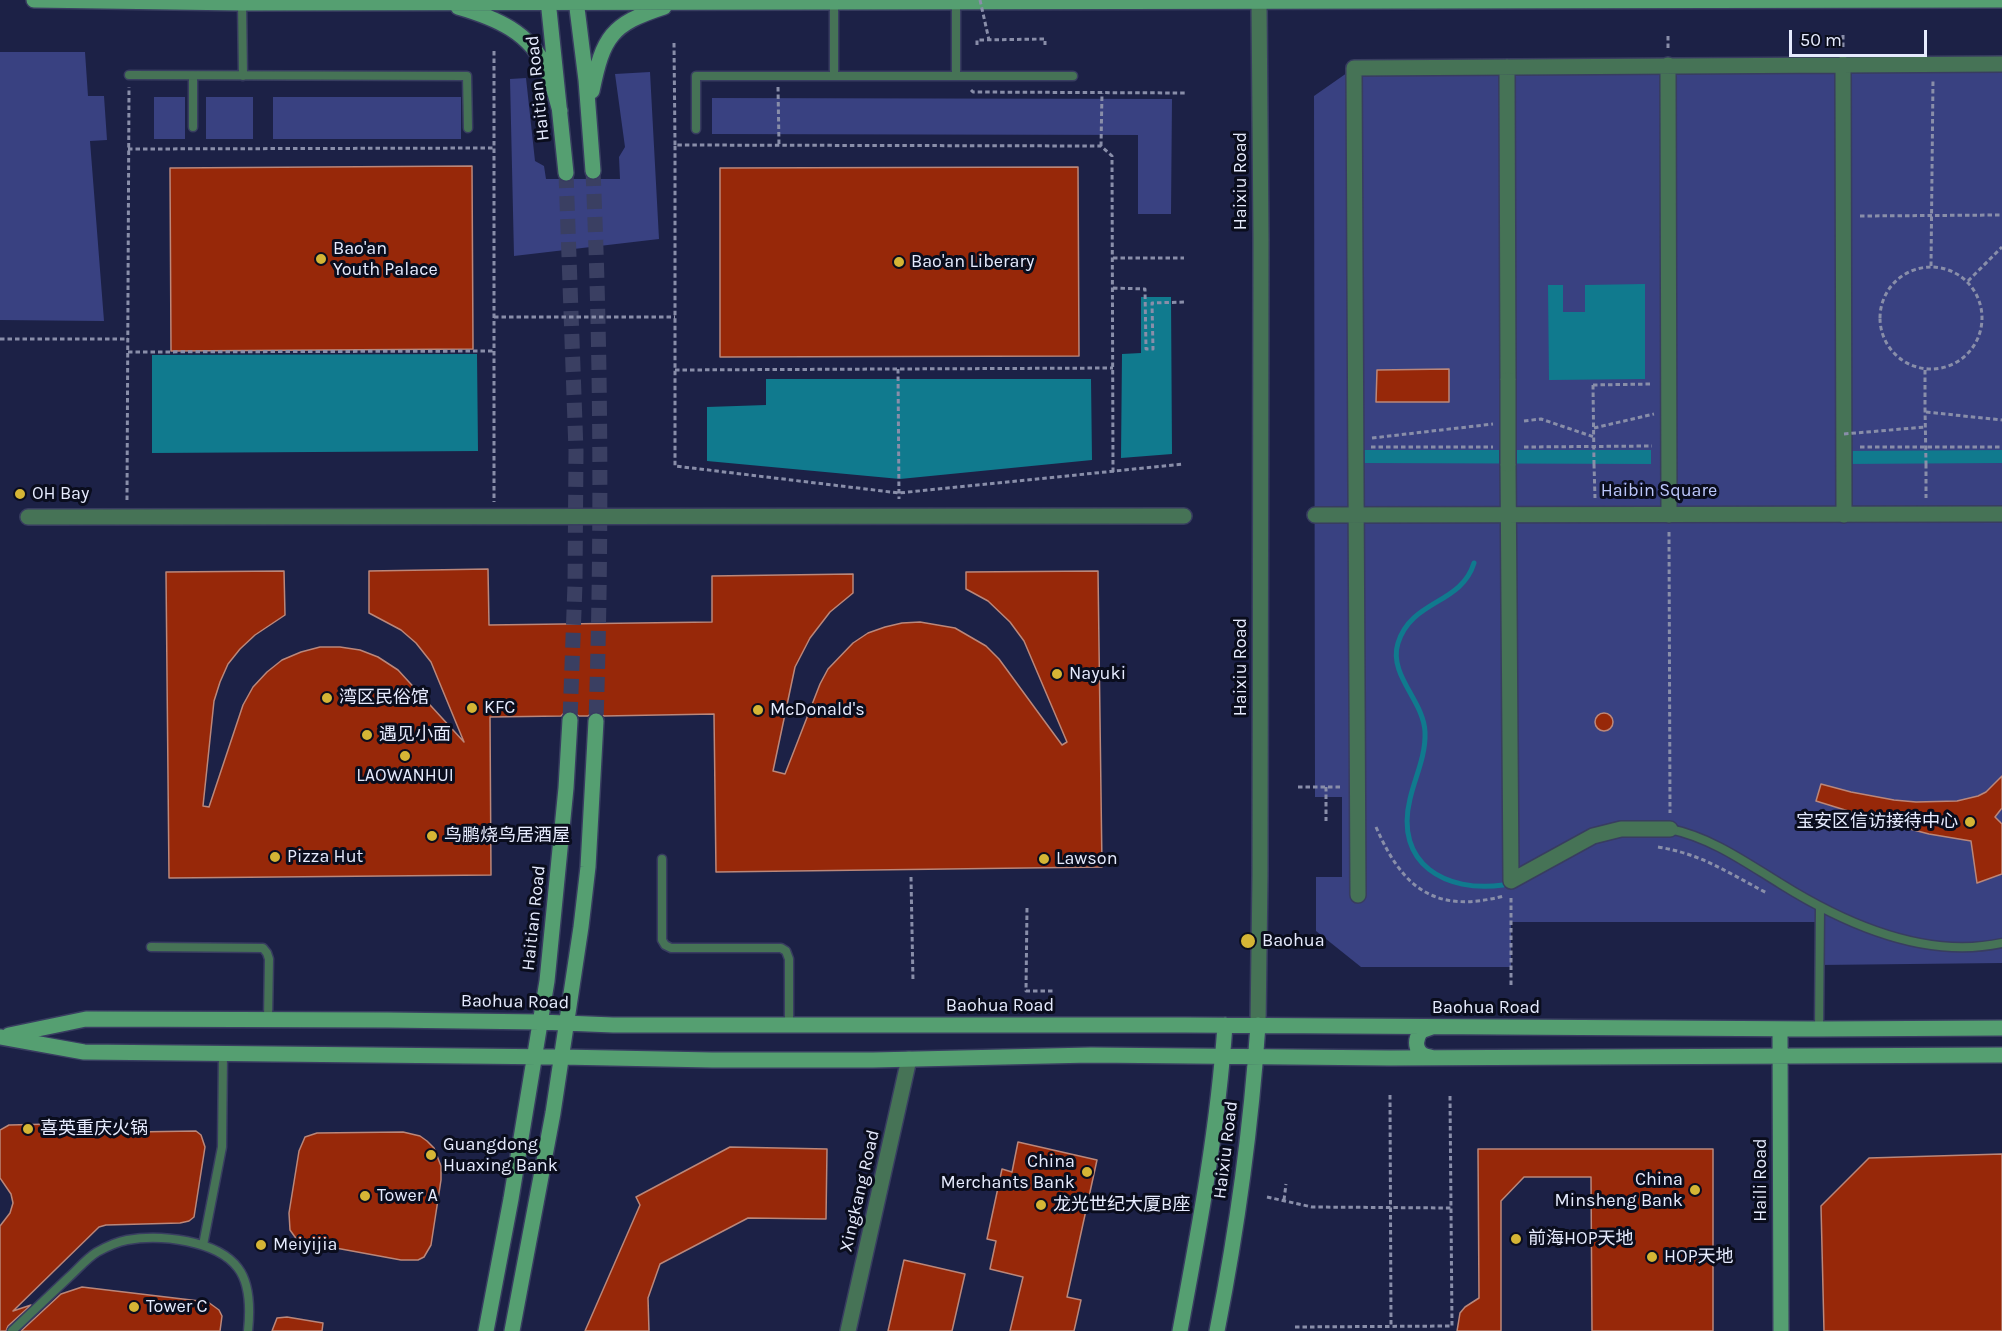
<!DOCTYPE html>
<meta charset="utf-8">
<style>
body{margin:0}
#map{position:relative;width:2002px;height:1331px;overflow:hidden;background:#1c2146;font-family:Karla,sans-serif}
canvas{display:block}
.scale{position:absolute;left:1789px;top:30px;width:138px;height:27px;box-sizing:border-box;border:3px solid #e6ebfe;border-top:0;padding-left:8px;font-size:18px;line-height:21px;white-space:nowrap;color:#e6ebfe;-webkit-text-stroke:4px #0a0d1d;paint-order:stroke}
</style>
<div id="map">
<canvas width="2002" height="1331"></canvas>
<div class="scale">50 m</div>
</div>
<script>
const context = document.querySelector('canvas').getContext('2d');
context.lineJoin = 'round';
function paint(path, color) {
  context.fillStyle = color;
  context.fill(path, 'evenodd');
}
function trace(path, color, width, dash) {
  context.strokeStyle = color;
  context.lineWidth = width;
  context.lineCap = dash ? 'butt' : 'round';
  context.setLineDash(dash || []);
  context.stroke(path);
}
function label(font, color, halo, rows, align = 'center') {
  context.font = font + ' Karla,"Noto Sans SC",sans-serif';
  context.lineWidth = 6;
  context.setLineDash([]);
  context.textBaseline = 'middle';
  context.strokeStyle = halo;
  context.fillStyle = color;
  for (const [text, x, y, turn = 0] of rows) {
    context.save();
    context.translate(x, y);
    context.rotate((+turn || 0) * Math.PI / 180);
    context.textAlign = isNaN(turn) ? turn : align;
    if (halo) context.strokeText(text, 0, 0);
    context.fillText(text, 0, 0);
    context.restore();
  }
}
const green = new Path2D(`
 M0,52H85L88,96H104L107,140L90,141L104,321L0,320Z
 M2002,64V963L1819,965V922H1511V967H1361L1316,931V877H1342V797H1315L1314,96L1354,68Z
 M650,72L659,239L514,256L510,79L526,78L535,161L544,166L546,179H620L619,157L625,147L615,74Z
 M154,97H185V139H154Z
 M206,97H253V139H206Z
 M273,97H461V139H273Z
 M712,98L1172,99L1171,214H1138V135L712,134Z`);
const water = new Path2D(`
 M1645,284V379L1549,380L1548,285H1563V312H1585V285Z
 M1141,297H1171L1172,454L1121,458L1122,354L1141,353Z
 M477,354L478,451L152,453V355Z
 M766,379H1091L1092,460L900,479L707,461V407L766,405Z
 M1359,450H1651V464L1359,463Z
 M2002,450V463L1845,464V451Z`);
const stream = new Path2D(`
 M1474,563C1461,605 1412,599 1398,643C1388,675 1424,701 1425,732C1426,756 1415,777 1410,799C1394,864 1446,893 1503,885`);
const building = new Path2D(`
 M472,166L473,349L171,351L170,168Z
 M1078,167L1079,356L720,357V168Z
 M1449,369V402H1376L1377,370Z
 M488,569L489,625L712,622V576L853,574V593L830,612L810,638L795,667L773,771L785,774L820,684L828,669L853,643L868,633L885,627L902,623L920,622L955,628L986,646L999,659L1062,745L1067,742L1024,641L1010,622L988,601L966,589V572L1098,571L1102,867L716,872L714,714L604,716L596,711L588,716H579L570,710L565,712L561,716L490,717L491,875L169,878L166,572L284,571L285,615L255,635L240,649L228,664L220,682L214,701L203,806L209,807L243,705L253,687L267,672L282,660L301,652L320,647H340L360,650L378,657L398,670L464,742L431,662L416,643L401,630L369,613V571Z
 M1595 722a9 9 0 1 1 18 0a9 9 0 1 1-18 0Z
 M2002,776V808L1995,817L2002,824V874L1977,883L1971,841L1929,834L1887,823L1816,801L1821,784L1851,792L1894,800L1916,802L1957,801L1978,796L1986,792Z
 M53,1124L62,1126L70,1133L196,1131L201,1135L205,1147L194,1217L189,1221L180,1223L106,1225L99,1227L13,1311L31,1305L8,1326L6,1331H0V1226L10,1213L13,1203L11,1194L0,1178V1130L9,1125Z
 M403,1132L420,1136L427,1141L434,1148L441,1166V1180L431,1245L424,1257L418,1260H401L303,1242L295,1237L290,1230L289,1213L299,1151L305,1137L317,1133Z
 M1018,1142L1097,1160L1067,1297L1081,1300L1074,1331H1010L1023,1277L990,1269L996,1241L987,1239L1002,1169L1012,1172Z
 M730,1147L827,1149L826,1219L748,1218L660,1264L648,1298L649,1331H585L640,1205L636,1197Z
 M1478,1149H1713V1331H1592L1591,1177H1524L1501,1201V1331H1457L1460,1313L1465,1307L1479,1298Z
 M2002,1154V1331H1824L1821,1206L1869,1158Z
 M904,1260L965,1274L952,1331H888Z
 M82,1287L208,1302L219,1310L222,1316L220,1331H21L61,1294Z
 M287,1317L323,1323L322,1331H272L277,1318Z`);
const secondaryTunnel = new Path2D(`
 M593,171C601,354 602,537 596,721
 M566,173L576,451L575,584L570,720`);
const path = new Path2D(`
 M1843,35V48
 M1668,36V49
 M674,43L675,145
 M977,45V40L1045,39V45
 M494,51V502
 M778,87L779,145
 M971,90L973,92L1185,93
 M1101,146L1102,93
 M128,149L494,148
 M1860,216L2002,215
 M1113,258H1184
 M1931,266L1933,79
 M1880 318a51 51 0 1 1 102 0a51 51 0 1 1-102 0Z
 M1968,281L2002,247
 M1113,288L1145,289L1146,349H1153L1152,303L1184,302
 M494,317H675
 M0,339H128
 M128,352L494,351
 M898,369L899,499
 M675,370L1113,368
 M1925,370V408
 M1593,385L1652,384
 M1926,412L2002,420
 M1524,421L1541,419L1594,437
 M1594,428L1654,414
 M1372,438L1493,424
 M1371,447H1493
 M1524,447L1652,446
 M1860,447H2002
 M1594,464L1595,498
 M1926,464V498
 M1113,472L1112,156L1101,146L675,145V466L899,493L1184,464
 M127,500L129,87
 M1669,532L1670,813
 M1298,787H1341
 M1326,787V821
 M1376,827C1403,889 1435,914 1504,896
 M1658,847C1702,854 1728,873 1767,893
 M911,877L913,982
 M1511,898V986
 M1027,908L1026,991H1055
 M1390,1095L1391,1326
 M1267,1197L1312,1207L1451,1208
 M1284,1200L1286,1184
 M1295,1327L1452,1326L1450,1095`);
const lane = new Path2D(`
 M242,3L243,76
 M129,75L467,76L468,128
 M193,76V127
 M834,76V3
 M956,76V3
 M696,129V76H1073
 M1670,829C1712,838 1745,862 1781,884C1845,924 1925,960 2002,943
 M662,859V940L665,945L671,948H781L786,951L789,959V1026
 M151,947L263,948L267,953L269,959L268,1020
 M1819,1029L1820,907
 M203,1245L222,1147L223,1054
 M12,1331C31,1313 50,1295 69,1277C78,1269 87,1258 97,1252C106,1247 116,1242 127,1240C160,1234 217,1240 238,1268C251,1285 250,1312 248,1331`);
const street = new Path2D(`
 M1843,64L1844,515
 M1668,65L1669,515
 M1507,67L1508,380
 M1508,464L1511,881L1593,836L1621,829H1670
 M1315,515L2002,514
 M28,517L1184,516
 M1358,895L1354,68L2002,64
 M1258,1025L1260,876L1261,239L1259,2
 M848,1331L909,1059`);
const secondary = new Path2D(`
 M34,0L242,3L2002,0
 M548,0L566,173
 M576,0L586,80L593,171
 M458,7C496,18 530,32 547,70C553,83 556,98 560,111
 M592,91C603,37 611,24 664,7
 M1780,1029L1781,1331
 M9,1035L86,1019L388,1020L540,1022L613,1025H1185L1819,1029L2002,1028
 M0,1037L84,1052L561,1057L712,1060H873L1091,1055L1390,1058L2002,1055
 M1430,1057C1416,1055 1413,1042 1421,1031L1432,1027
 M486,1331L511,1199L547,981L566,788L570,720
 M512,1331L553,1113L581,927L588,867L596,721
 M1180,1331C1199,1229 1218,1128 1225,1025
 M1217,1331C1237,1230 1251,1128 1258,1025`);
const pathBridge = new Path2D(`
 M980,0L989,40
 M1593,385L1594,464
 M1925,408L1926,464
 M1844,434L1925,427`);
const streetBridge = new Path2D(`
 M1508,380V464`);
const markers = [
 [321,259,6,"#d5b535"],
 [899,262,6,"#d5b535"],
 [20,494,6,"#d5b535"],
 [1057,674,6,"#d5b535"],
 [327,698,6,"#d5b535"],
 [472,708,6,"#d5b535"],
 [758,710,6,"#d5b535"],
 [367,735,6,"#d5b535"],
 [405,756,6,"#d5b535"],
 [1970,822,6,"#d5b535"],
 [432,836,6,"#d5b535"],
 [275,857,6,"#d5b535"],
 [1044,859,6,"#d5b535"],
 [1248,941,8,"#d5b535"],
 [28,1129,6,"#d5b535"],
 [431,1155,6,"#d5b535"],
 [1087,1172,6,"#d5b535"],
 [1695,1190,6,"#d5b535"],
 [365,1196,6,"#d5b535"],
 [1041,1205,6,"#d5b535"],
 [1516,1239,6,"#d5b535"],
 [261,1245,6,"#d5b535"],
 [1652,1257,6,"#d5b535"],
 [134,1307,6,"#d5b535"]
];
const streetNames = [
 ["Haitian Road",538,88,-96],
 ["Haixiu Road",1241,181,-90],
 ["Haixiu Road",1241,667,-90],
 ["Haitian Road",534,918,-84],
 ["Baohua Road",515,1002,1],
 ["Baohua Road",1000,1006],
 ["Baohua Road",1486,1008],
 ["Haixiu Road",1226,1150,-83],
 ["Haili Road",1761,1180,-90],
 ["Xingkang Road",860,1191,-77]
];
const poiNames = [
 ["Bao'an",333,249],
 ["Youth Palace",333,270],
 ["Bao'an Liberary",911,262],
 ["OH Bay",32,494],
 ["Nayuki",1069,674],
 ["湾区民俗馆",339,698],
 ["KFC",484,708],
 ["McDonald's",770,710],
 ["遇见小面",379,735],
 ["LAOWANHUI",405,776,"center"],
 ["宝安区信访接待中心",1958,822,"right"],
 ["鸟鹏烧鸟居酒屋",444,836],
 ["Pizza Hut",287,857],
 ["Lawson",1056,859],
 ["Baohua",1262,941],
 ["喜英重庆火锅",40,1129],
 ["Guangdong",443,1145],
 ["Huaxing Bank",443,1166],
 ["China",1075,1162,"right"],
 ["Merchants Bank",1075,1183,"right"],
 ["China",1683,1180,"right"],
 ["Minsheng Bank",1683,1201,"right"],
 ["Tower A",377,1196],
 ["龙光世纪大厦B座",1053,1205],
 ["前海HOP天地",1528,1239],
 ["Meiyijia",273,1245],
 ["HOP天地",1664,1257],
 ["Tower C",146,1307]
];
const parkNames = [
 ["Haibin Square",1659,491]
];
paint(green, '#394181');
paint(water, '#107a8e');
trace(stream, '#107a8e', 5);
paint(building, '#972809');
trace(building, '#bb877a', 1.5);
trace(secondaryTunnel, '#3a3f62', 15, [15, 8]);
trace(lane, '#383d60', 11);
trace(street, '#383d60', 18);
trace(secondary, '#383d60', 18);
trace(path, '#898ea9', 3, [4.5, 3]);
trace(lane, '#467356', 8);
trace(street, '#467356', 15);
trace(secondary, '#559f71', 15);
trace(streetBridge, '#383d60', 18, []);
trace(pathBridge, '#898ea9', 3, [4.5, 3]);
trace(streetBridge, '#467356', 15);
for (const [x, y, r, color] of markers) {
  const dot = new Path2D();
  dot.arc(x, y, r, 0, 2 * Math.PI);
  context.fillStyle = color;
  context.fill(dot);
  trace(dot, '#0a0d1d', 2);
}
label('18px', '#e6ebfe', '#0a0d1d', streetNames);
label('18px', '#e6ebfe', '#0a0d1d', poiNames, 'left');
label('18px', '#bcc7fb', '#0a0d1d', parkNames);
</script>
